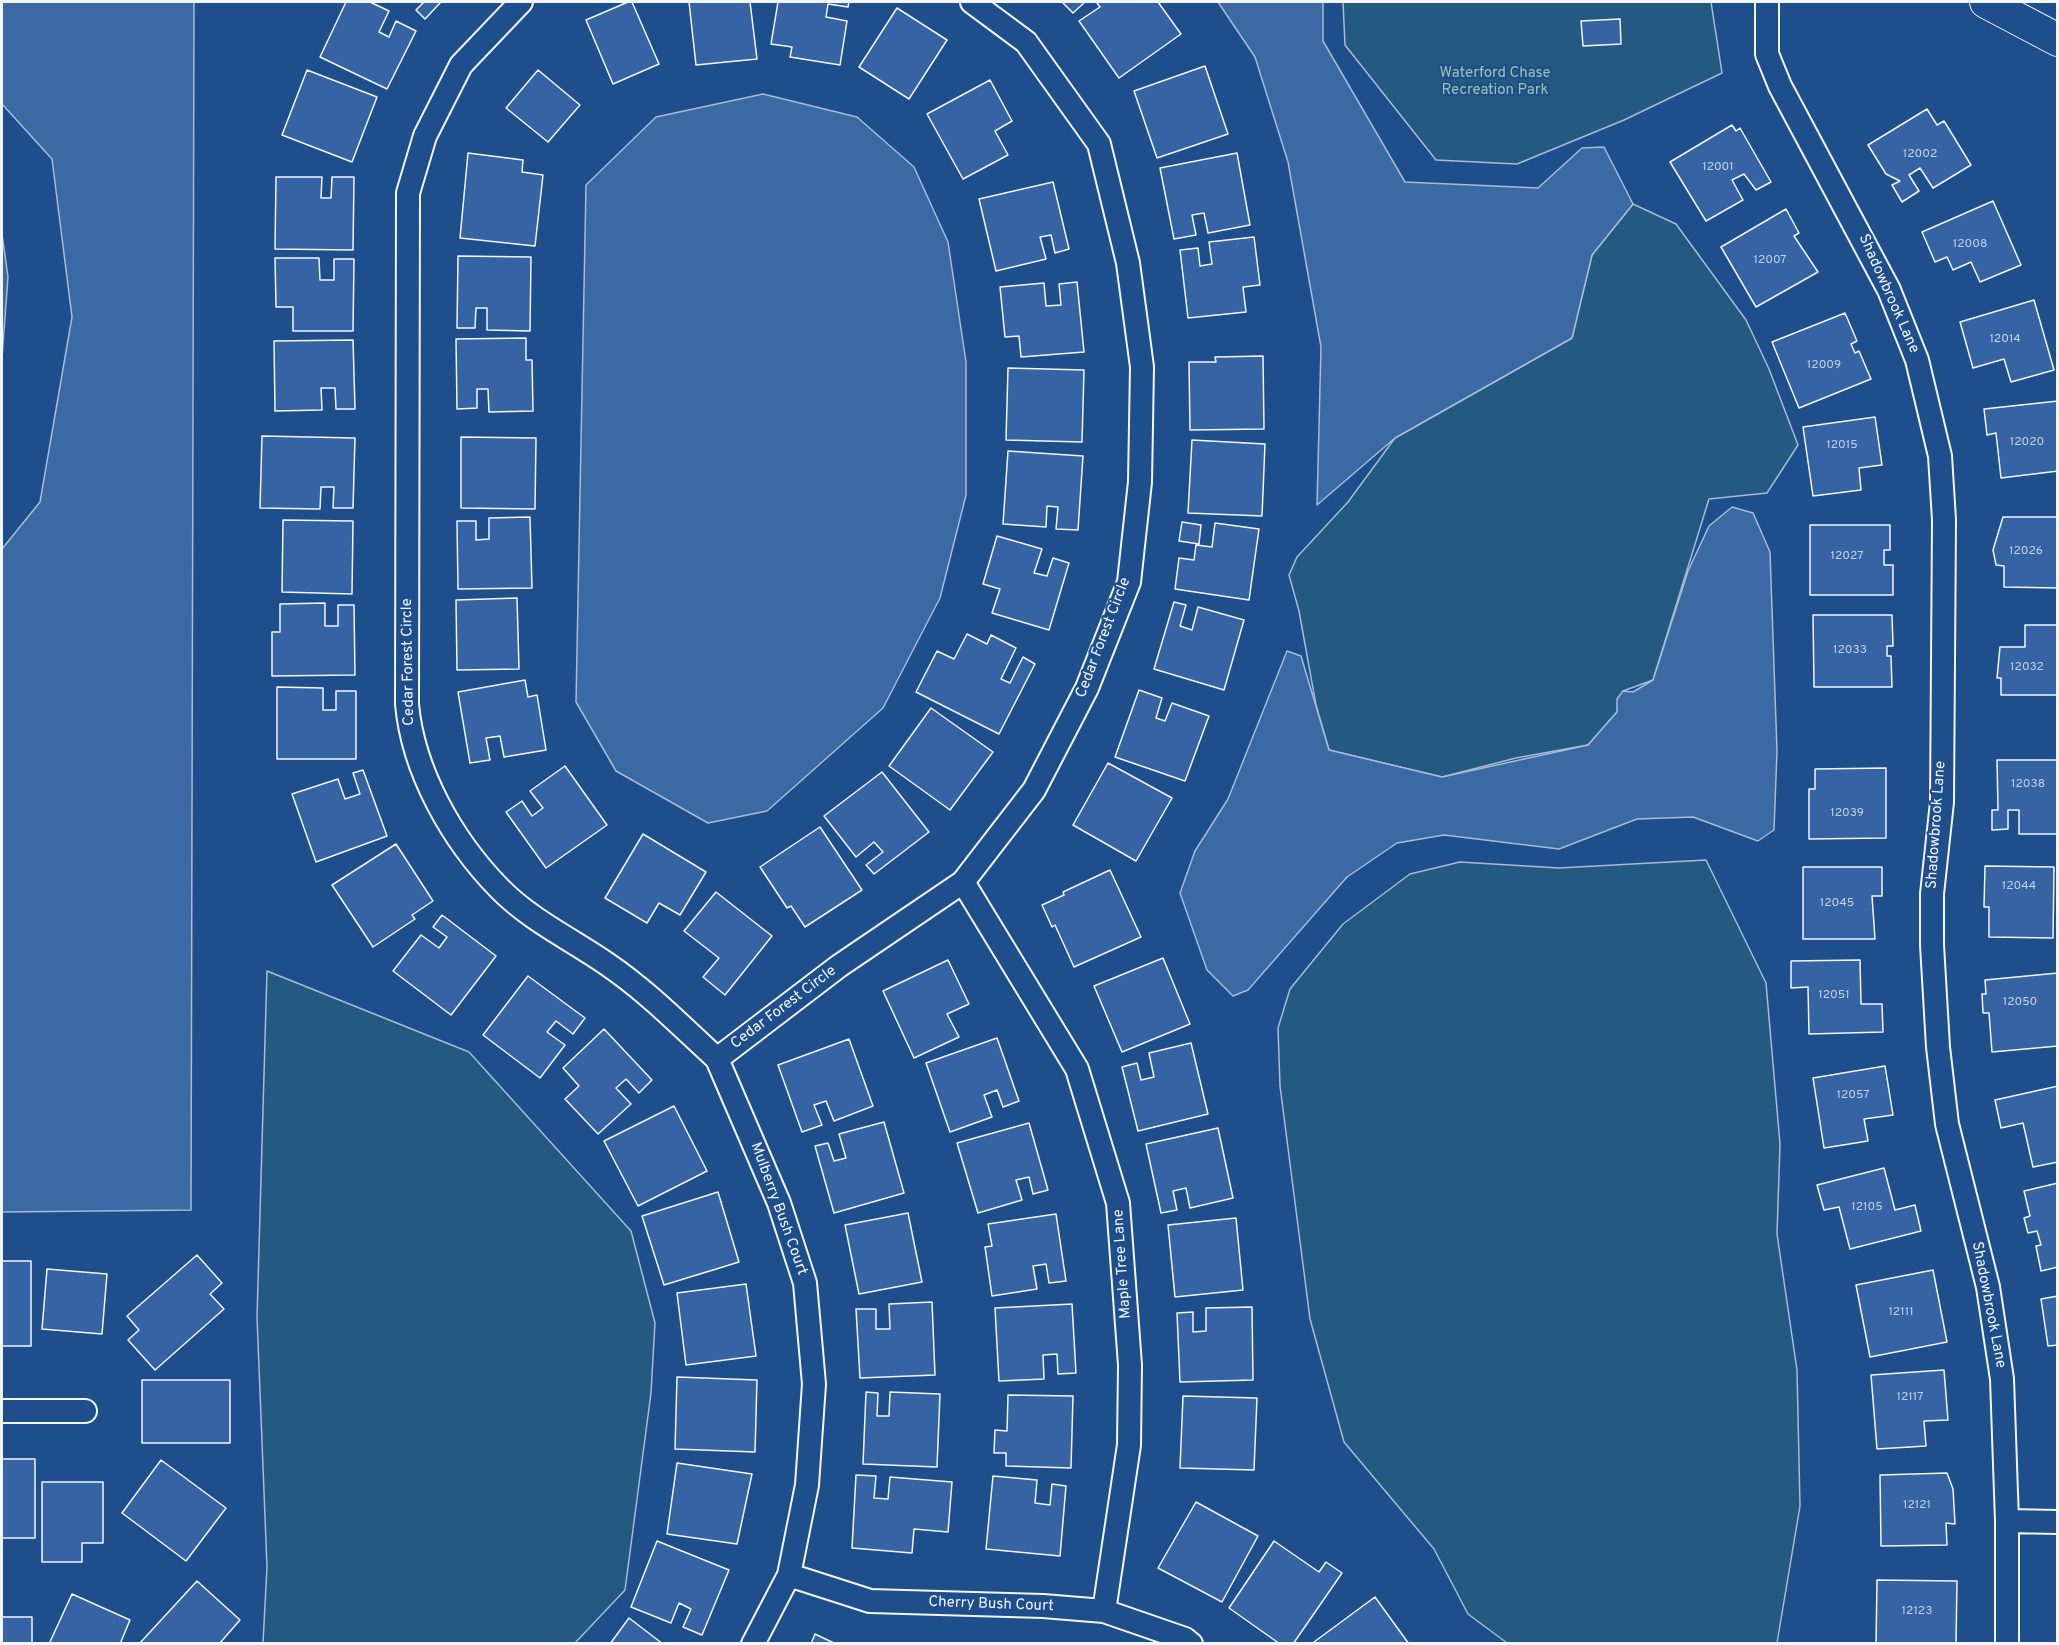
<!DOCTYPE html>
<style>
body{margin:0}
#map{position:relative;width:2059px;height:1645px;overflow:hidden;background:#1f4e8c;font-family:Overpass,sans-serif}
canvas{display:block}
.frame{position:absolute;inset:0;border:3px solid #f2f6ff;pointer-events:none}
</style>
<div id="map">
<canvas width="2059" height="1645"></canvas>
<div class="frame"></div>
</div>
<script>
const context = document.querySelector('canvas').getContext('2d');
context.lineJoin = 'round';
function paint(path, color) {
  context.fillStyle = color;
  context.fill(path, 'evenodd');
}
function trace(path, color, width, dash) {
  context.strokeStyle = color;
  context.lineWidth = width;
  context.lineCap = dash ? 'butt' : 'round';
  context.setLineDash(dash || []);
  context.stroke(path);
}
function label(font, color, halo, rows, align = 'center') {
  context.font = font + ' Overpass,sans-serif';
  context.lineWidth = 4.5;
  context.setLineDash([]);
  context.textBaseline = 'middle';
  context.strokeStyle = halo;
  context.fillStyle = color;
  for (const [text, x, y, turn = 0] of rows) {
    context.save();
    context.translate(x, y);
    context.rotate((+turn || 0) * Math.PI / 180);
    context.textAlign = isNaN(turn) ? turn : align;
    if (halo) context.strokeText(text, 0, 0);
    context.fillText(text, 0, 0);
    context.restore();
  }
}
const green = new Path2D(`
 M1343,2H1711L1722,73L1624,120L1517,164L1436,160L1345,45Z
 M1633,204L1676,224L1746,320L1769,369L1798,445L1767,493L1709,499L1653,680L1623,691L1617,712L1588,745L1516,758L1442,777L1329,750L1316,705L1299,611L1289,575L1297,557L1348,502L1395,438L1572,338L1592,255Z
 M1706,860L1766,983L1780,1144L1777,1234L1797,1370L1800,1506L1777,1643H1507L1468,1614L1434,1549L1344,1442L1310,1319L1280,1086L1278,1028L1290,989L1343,924L1410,874L1460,862L1559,868Z
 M267,971L469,1052L631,1231L655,1323L651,1393L625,1590L575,1643H263L267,1567L257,1317Z`);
const water = new Path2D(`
 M2,2H194L191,1210L2,1212V549L40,502L72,317L52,159L2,104Z
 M1218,2H1323V41L1405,182L1538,188L1582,148L1604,147L1633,204L1592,255L1572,338L1395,438L1317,505L1321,347L1288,162L1255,57Z
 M763,94L857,117L914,167L948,242L966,362V495L940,598L883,708L767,811L708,823L616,771L576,702L586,185L656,117Z
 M2,234L8,277L2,358Z
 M1732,507L1753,513L1770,552L1777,751L1774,830L1758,841L1693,817L1637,819L1559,849L1444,835L1397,843L1347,877L1248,990L1233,996L1207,970L1180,893L1195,851L1228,799L1287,651L1301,656L1329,750L1442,777L1588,745L1617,712V699L1623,691L1633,692L1653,680L1688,571L1709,526Z`);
const building = new Path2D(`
 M346,2H370L389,11L379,32L389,37L396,21L416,31L387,89L320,57Z
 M424,2H441L425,19L416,10Z
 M628,2H632L659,64L613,84L586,20Z
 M689,2H750L757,59L696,65Z
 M778,2H849L848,7L828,4L826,17L847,21L840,65L790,57L792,47L771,44Z
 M1062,2H1085L1073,13Z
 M1099,2H1158L1181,34L1119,78L1079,21L1100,7L1097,3Z
 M897,8L947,40L909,99L859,67Z
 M1620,19L1621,44L1583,46L1581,21Z
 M1205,66L1228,134L1157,158L1134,91Z
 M307,70L377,97L352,162L282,135Z
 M538,70L580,105L548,142L506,108Z
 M990,80L1012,121L995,131L1008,155L963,179L927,114Z
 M1927,109L1937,125L1944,121L1971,165L1933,188L1920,168L1909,175L1919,191L1902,202L1892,185L1900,181L1886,174L1868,145Z
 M1732,125L1736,131L1740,128L1771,182L1756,190L1744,174L1732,180L1743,200L1706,221L1670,162Z
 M468,153L523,160L522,172L543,175L535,246L460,238Z
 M1237,153L1250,225L1208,233L1204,213L1192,215L1196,235L1174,239L1160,168Z
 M276,177H322L321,198H331L332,177H354L353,250L275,249Z
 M1053,182L1069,249L1055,253L1051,235L1040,237L1046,259L996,271L979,199Z
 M1993,201L2021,265L1980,282L1971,262L1953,270L1947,257L1935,262L1922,232Z
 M1786,209L1799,233L1794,236L1818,272L1756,307L1721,247Z
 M1254,237L1260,285L1243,287L1246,312L1188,318L1180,250L1198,248L1200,266L1212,264L1209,242Z
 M458,256L531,257L530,331L487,330V308H476L475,328H457Z
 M275,258H319L320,280H334V259H354L353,331H293V307H276Z
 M1077,282L1084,352L1021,357L1019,336L1005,337L1000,287L1044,283L1046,306L1061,305L1059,284Z
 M2034,300L2054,370L2011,382L2004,359L1973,368L1960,322Z
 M1845,313L1857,341L1851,344L1855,353L1859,351L1871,379L1799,408L1772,342Z
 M526,338V360H532L533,411L489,412L488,389H477V408L457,409L456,339Z
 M353,340L355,409H336L335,388H321L322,410L275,411L274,341Z
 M1263,356L1264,429L1190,430L1189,362H1216L1215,357Z
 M1008,368L1084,370L1082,442L1006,440Z
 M2058,401V471L2001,478L1996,433L1987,435L1984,409Z
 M1875,417L1882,465L1859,468L1861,490L1813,496L1803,427Z
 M262,436L355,438L353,508H333L334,487H321L320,509L260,508Z
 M461,437L536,438L535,509L461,508Z
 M1192,440L1265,444L1262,516L1188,513Z
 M1008,451L1083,456L1078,530L1056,529L1058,507L1047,506L1046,527L1003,524Z
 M530,517L532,588L458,589L457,521H476V540L489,539V518Z
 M2003,517H2058V588L2004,587V566L1996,565L1993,550Z
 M283,520L353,521L352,594L282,592Z
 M1182,522L1201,525L1199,544L1179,541Z
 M1215,523L1259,529L1249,600L1175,589L1179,558L1194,560L1196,545L1212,547Z
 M1810,525H1890V550H1884V565H1893V595H1810Z
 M997,536L1042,549L1034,573L1047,576L1053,558L1069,563L1049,630L992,613L1000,589L983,584Z
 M517,598L519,669L457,670L456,600Z
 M1174,602L1186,605L1180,626L1192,630L1198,607L1244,620L1224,690L1154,669Z
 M325,603V626H338V605H354L355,675L272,676V632H280V604Z
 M1813,615H1892L1893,646H1887V656H1891L1892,687H1814Z
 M2025,625H2058V695H2001V678H1997L2000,647H2025Z
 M967,634L987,644L991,635L1016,648L1001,679L1010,683L1023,657L1035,664L999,734L916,692L937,651L954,659Z
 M525,680L528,697L537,695L546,750L504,757L500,736L486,738L490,760L470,763L458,692Z
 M277,687L323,688V710H336V691H356V759H277Z
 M1139,690L1162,698L1156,718L1165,721L1172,703L1209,716L1185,781L1115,757Z
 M931,708L993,752L950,810L889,766Z
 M1997,760H2058V834H2019V810H2008V829L1992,830V810H1998Z
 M1108,763L1172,798L1136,861L1073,825Z
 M565,766L607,825L546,868L506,812L522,801L532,816L543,808L530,791Z
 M1886,768V838L1809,839V789H1815V769Z
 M363,770L387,836L316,862L292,794L338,779L345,799L360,794L353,773Z
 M882,772L929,832L874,874L866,865L883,852L874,842L856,857L824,816Z
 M820,827L862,890L805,927L791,906L787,908L760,867Z
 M643,834L706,872L680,915L659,903L647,923L605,898Z
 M396,844L433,901L412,915L415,919L373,947L332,885Z
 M1985,866L2054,867L2053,938L1989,937V907H1984Z
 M1803,867H1882V896H1872L1875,939H1803Z
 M1110,870L1141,937L1074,967L1055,925L1052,927L1042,905L1064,895L1063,892Z
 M716,892L772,936L725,995L703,977L719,958L684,931Z
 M442,915L496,956L451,1015L393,971L421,935L439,948L447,937L433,927Z
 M1163,958L1190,1024L1122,1052L1094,986Z
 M948,960L969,1004L947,1014L959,1037L914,1058L883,991Z
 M1860,960L1861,1004H1882L1883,1032L1809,1034L1808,987L1791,988V961Z
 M2058,973V1046L1992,1052L1989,1013H1983L1982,994H1986L1985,980Z
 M528,976L585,1018L573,1034L556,1021L547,1032L565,1045L540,1078L483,1035Z
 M604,1029L652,1080L639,1093L626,1079L616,1088L631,1104L598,1134L565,1099L579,1086L563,1068Z
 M997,1038L1019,1101L1003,1107L997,1090L984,1095L992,1117L950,1132L926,1063Z
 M849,1039L873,1106L834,1121L826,1101L814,1105L822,1125L802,1132L778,1065Z
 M1191,1043L1208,1114L1138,1131L1122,1067L1137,1063L1141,1080L1154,1077L1149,1053Z
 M1885,1066L1893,1115L1864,1119L1868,1141L1824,1148L1813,1078Z
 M2058,1086V1162L2033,1167L2023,1123L2001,1128L1995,1100Z
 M674,1106L707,1171L638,1206L604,1141Z
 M884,1122L904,1193L834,1213L815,1146L828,1143L834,1161L846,1158L839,1134Z
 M1029,1123L1048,1190L1033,1194L1029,1177L1016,1180L1022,1200L978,1213L957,1143Z
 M1218,1128L1233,1198L1190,1208L1186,1188L1173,1191L1177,1210L1161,1213L1146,1144Z
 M1884,1168L1895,1210L1915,1205L1921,1231L1850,1249L1839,1207L1824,1210L1817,1185Z
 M2058,1183V1267L2041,1271L2036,1246L2041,1245L2037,1231L2028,1233L2024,1218L2030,1216L2024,1191Z
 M718,1192L739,1262L664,1285L642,1216Z
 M908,1213L922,1282L859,1294L845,1225Z
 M1056,1214L1066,1281L1049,1283L1046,1264L1033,1266L1037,1289L992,1296L985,1247L992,1246L988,1224Z
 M1236,1218L1243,1290L1175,1297L1168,1225Z
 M197,1255L222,1283L210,1294L224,1309L155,1370L128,1340L139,1330L127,1316Z
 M2,1261H31V1346H2Z
 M47,1269L107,1274L102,1334L42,1329Z
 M1933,1270L1947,1342L1870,1357L1856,1285Z
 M746,1284L756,1356L686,1365L677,1293Z
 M2058,1296V1345L2048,1346L2041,1299Z
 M932,1302L935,1375L860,1378L856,1309H876V1329H890L889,1304Z
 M1072,1304L1076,1373L1058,1374L1057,1354L1043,1355L1044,1379L999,1381L995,1308Z
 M1252,1307L1253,1380L1180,1382L1177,1313L1193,1312V1332L1206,1331V1308Z
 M1944,1370L1948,1420L1924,1421L1926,1446L1877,1449L1871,1375Z
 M677,1377L757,1380L755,1452L675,1449Z
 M142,1380H230V1443H142Z
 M866,1392L878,1393L877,1416H889L890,1392L940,1394L937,1467L863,1464Z
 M1008,1395L1073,1396L1071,1468L1006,1466V1453H994L995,1430L1007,1431Z
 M1183,1396L1257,1398L1254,1470L1180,1468Z
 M2,1459H35V1538H2Z
 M161,1460L226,1508L186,1561L122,1513Z
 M677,1463L752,1474L737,1544L667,1534Z
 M1947,1473L1953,1489L1955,1524L1946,1523L1947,1545L1881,1546L1880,1475Z
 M856,1475L876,1476L874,1498L888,1499L890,1477L952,1482L948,1532L914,1529L912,1553L852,1548Z
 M993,1476L1037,1480L1035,1503L1050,1505L1052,1484L1066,1486L1060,1556L986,1549Z
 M42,1482H103V1543H82V1562H42Z
 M1196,1502L1258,1536L1222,1602L1158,1568Z
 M657,1541L729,1570L702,1635L683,1627L691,1609L679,1603L671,1623L631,1607Z
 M1274,1541L1319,1572L1326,1562L1342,1573L1293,1644H1280L1229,1608Z
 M1877,1580L1957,1581L1956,1644H1876Z
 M197,1581L240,1620L219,1644H139Z
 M72,1594L130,1620L120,1644H49Z
 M1375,1597L1409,1644H1314V1642Z
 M2,1617H32V1644H2Z
 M629,1618L663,1644H610Z
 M815,1634L836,1644H811Z`);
const street = new Path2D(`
 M521,2L461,65L425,136L408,193L407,704C413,771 452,840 499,888C530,920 571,939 607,964C647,991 682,1027 717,1059L839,966L963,882L1034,790L1087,688L1129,582L1140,482L1142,367L1128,263L1099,144L1026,42L972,2
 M1767,2V54L1780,86L1889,290L1917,360L1940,456L1944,520L1942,802L1932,894V945L1938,1047L1947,1124L1988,1287L2002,1379L2007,1521V1644
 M963,882L1077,1069L1118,1203L1130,1365L1129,1445L1104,1611
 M717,1059L779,1203L805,1283L814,1384L807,1485L789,1575L753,1644
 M2,1411H85
 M2007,1521L2058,1522
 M789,1575L870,1601L1043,1606L1104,1611L1185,1639L1191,1644`);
const secondary = new Path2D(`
 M1986,2L2058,40`);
const numberNames = [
 ["12002",1920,155],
 ["12001",1718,168],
 ["12008",1970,245],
 ["12007",1770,261],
 ["12014",2005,340],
 ["12009",1824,366],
 ["12020",2027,443],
 ["12015",1842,446],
 ["12026",2026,552],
 ["12027",1847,557],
 ["12033",1850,651],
 ["12032",2027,668],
 ["12038",2028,785],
 ["12039",1847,814],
 ["12044",2019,887],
 ["12045",1837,904],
 ["12051",1834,996],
 ["12050",2020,1003],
 ["12057",1853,1096],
 ["12105",1867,1208],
 ["12111",1901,1313],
 ["12117",1910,1398],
 ["12121",1917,1506],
 ["12123",1917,1612]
];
const parkNames = [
 ["Waterford Chase",1495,74],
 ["Recreation Park",1495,91]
];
const streetNames = [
 ["Shadowbrook Lane",1888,294,66],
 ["Cedar Forest Circle",1104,638,-69],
 ["Cedar Forest Circle",409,662,-91],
 ["Shadowbrook Lane",1937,825,-86],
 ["Cedar Forest Circle",784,1008,-37],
 ["Mulberry Bush Court",778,1209,70],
 ["Maple Tree Lane",1123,1264,-94],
 ["Shadowbrook Lane",1988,1305,79],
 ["Cherry Bush Court",991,1605,2]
];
paint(green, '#245a82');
trace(green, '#a8bbd7', 1.5);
paint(water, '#3b69a3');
trace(water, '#a8bbd7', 1.5);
paint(building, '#3563a3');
trace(building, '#f2f6ff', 1.5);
trace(street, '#f2f6ff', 26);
trace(secondary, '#f2f6ff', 34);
trace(street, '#1f4e8c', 22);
trace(secondary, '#1f4e8c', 32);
label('12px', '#c3d1e8', null, numberNames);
label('15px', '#97c8a6', '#1f4e8c', parkNames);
label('15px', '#f2f6ff', '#1f4e8c', streetNames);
</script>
